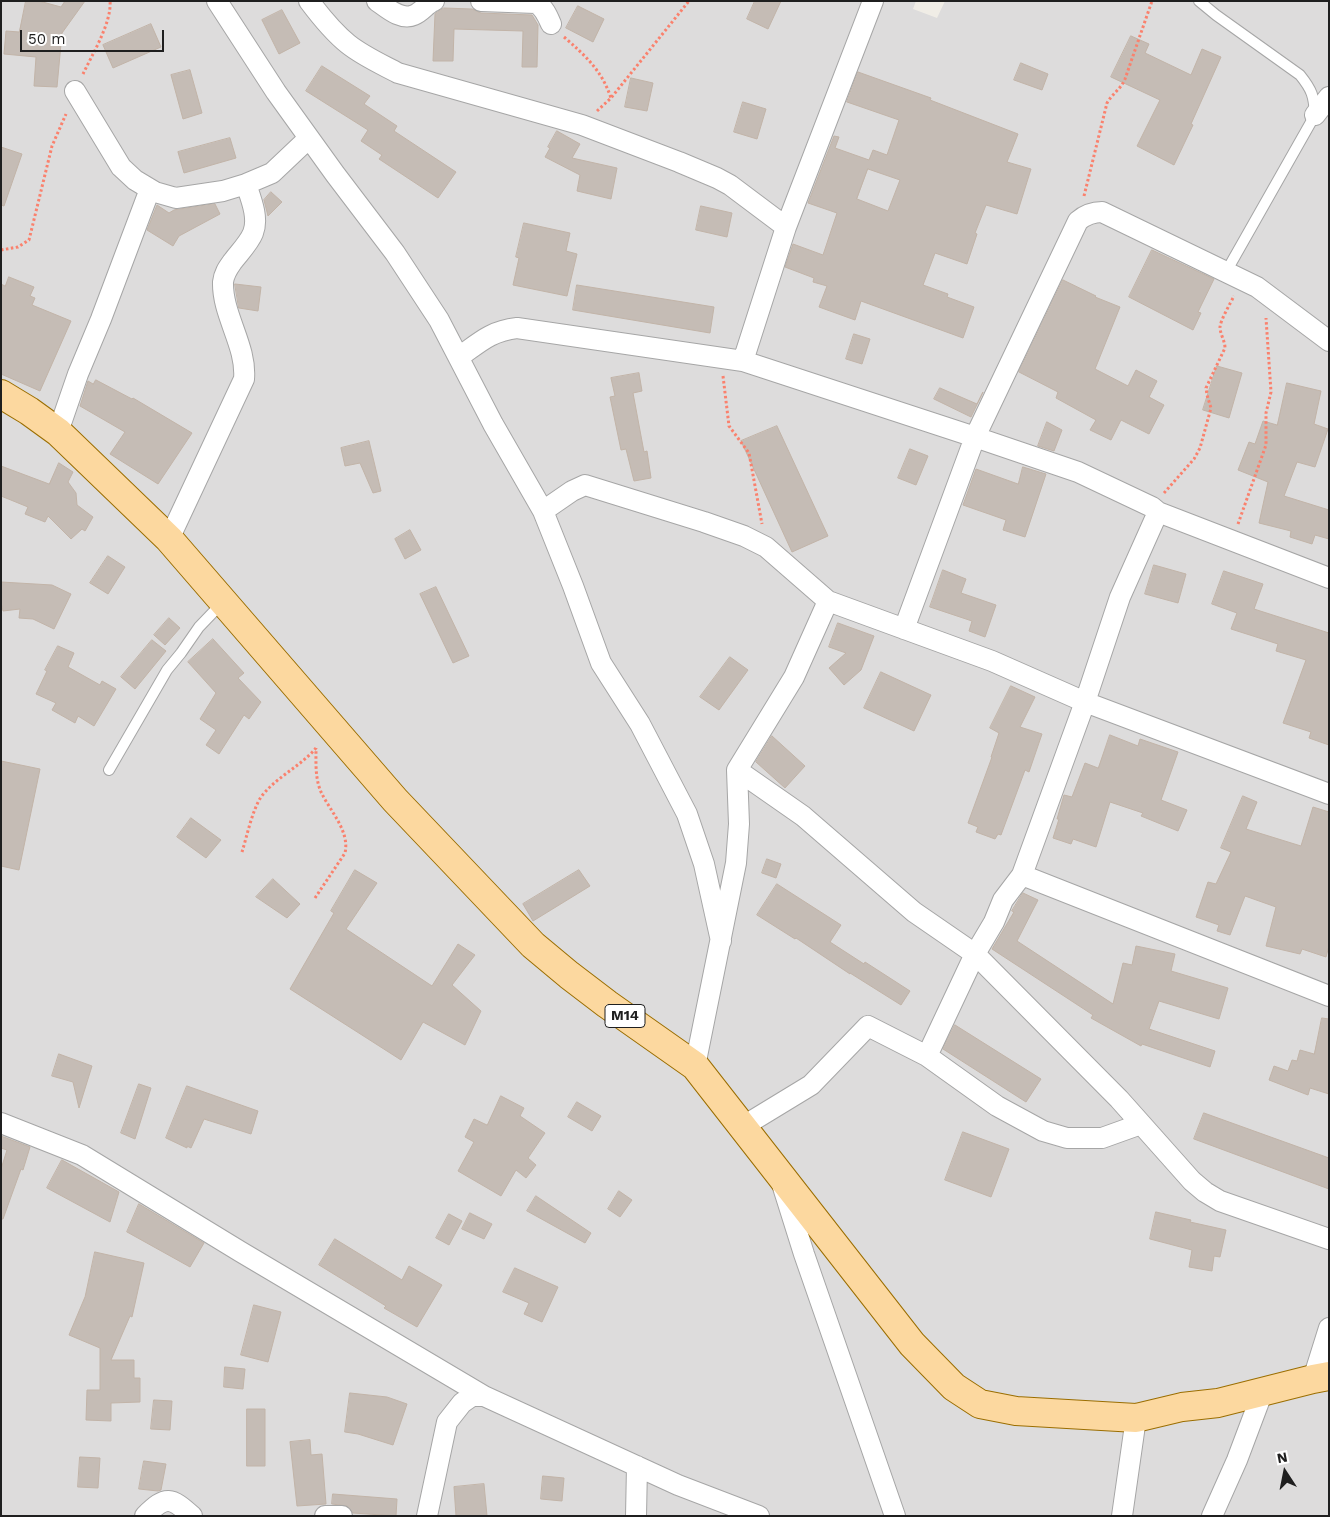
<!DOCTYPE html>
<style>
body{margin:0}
#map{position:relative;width:1330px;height:1517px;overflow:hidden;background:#f0ede6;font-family:"Work Sans",sans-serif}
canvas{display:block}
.frame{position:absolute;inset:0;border:2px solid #1f1f1f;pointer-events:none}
.north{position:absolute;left:1260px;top:1447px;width:50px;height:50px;-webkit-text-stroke:4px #fff;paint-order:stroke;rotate:349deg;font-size:14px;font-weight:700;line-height:20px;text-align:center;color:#1f1f1f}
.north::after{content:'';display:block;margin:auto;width:18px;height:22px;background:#1f1f1f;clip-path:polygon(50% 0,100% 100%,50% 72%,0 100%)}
.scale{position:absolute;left:20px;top:30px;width:144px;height:22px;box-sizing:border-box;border:2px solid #1f1f1f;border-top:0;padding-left:6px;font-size:15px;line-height:18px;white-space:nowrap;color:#1f1f1f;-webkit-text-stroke:4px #fff;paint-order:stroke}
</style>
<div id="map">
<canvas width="1330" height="1517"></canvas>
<div class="frame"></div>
<div class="north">N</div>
<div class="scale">50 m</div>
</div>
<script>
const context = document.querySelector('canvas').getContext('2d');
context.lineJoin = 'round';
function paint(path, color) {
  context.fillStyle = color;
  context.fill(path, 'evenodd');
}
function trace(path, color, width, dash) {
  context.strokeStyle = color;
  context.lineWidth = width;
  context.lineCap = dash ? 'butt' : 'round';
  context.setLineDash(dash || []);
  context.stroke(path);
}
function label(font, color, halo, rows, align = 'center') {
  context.font = font + ' "Work Sans",sans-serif';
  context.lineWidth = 4.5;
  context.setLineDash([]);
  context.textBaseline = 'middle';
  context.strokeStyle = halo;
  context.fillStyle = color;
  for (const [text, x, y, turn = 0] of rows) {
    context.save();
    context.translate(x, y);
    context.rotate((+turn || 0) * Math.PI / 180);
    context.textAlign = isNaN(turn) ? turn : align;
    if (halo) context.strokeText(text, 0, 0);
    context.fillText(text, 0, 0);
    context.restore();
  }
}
const residential = new Path2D(`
 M1,1H916L913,9L937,18L945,1H1329V1516H1Z`);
const building = new Path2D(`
 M26,1H39L61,7L65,1H85L62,33L57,87L34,86L36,57L4,54L6,31L19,32Z
 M755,1H781L768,29L747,19Z
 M578,6L604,19L593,42L566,28Z
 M444,8L472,9L481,13L532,15L538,25L537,67H522L523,31L454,29L453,61H433L435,14Z
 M282,10L300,43L279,54L262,20Z
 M151,24L161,47L113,68L103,45Z
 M1131,36L1149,44L1145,53L1191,75L1202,49L1221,57L1191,124L1193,125L1174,165L1137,146L1160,100L1111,77Z
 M1021,63L1048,74L1042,90L1014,80Z
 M322,66L370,96L364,104L397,126L394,131L456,172L438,198L379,159L382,155L361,141L368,130L306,91Z
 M190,70L202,113L183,119L171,75Z
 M858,72L931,98L930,100L1018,134L1007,162L1031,169L1017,214L986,205L975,233L977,234L967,264L935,253L923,285L948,294L947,297L974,307L963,338L861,301L855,320L819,307L827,286L813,282L814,278L785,267L793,244L823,255L837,213L808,203L834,136L839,137L835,148L869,160L873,150L887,155L899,120L847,102ZM868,169L900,180L888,211L857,199Z
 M631,78L653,83L647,111L625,107Z
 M743,102L766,109L757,139L734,132Z
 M557,131L580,144L572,158L617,168L611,199L577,191L580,175L545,157L550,148L548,147Z
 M230,138L236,158L184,173L178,152Z
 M1,147L22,154L4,206L1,205Z
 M271,192L282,202L268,216L264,200Z
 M215,204L220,214L179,236L173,246L147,230L157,205L169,213L174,210Z
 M701,206L732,213L727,237L696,230Z
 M524,223L570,233L566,251L577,254L567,296L513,285L519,258L516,257Z
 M1152,250L1214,279L1198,312L1201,313L1193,330L1129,297Z
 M9,277L34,287L30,296L35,298L32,305L71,321L40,391L1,374V284L5,286Z
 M1063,280L1096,296L1095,297L1120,307L1095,369L1128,386L1136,370L1157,381L1149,397L1164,405L1149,434L1121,420L1111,440L1090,430L1096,420L1056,398L1058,392L1019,372Z
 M235,284L261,287L258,311L239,308Z
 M577,285L714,307L710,333L573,310Z
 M854,334L870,339L862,364L846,359Z
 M1217,366L1242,373L1229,418L1203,410Z
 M639,373L642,391L633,393L644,452L647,451L651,478L634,481L626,449L621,450L610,397L615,396L611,378Z
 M96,380L132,399L133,398L192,433L158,484L110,454L125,432L80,406L88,381L93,384Z
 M1287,383L1321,391L1314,424L1328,429L1315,467L1297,462L1284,496L1329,510V539L1315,535L1312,544L1290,537L1291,531L1259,523L1268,482L1238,470L1249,442L1255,444L1263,421L1277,425Z
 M940,388L977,404L983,392L971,417L934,399Z
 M1047,422L1062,430L1054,451L1038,446Z
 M777,426L828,536L792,552L741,441Z
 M369,441L381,491L373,493L360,463L345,466L341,448Z
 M910,449L928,456L916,485L898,478Z
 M59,463L73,472L68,482L76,493L77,505L93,517L85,531L82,529L71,539L48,516L45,522L25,514L28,507L1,496V466L49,484Z
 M1023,467L1046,474L1025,537L1003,530L1006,520L963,505L976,469L1018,484Z
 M410,530L421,550L405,559L395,539Z
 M108,556L125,567L108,594L90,583Z
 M1154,565L1186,574L1178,603L1145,594Z
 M943,570L966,579L961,593L996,605L985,637L969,631L972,621L930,607Z
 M1224,571L1263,584L1254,609L1329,633V745L1309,738L1311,732L1283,723L1306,660L1276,651L1278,644L1231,629L1237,613L1212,604Z
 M1,582L52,585L71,594L54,629L33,619L19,618L20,609L3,611L1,603Z
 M436,587L469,656L453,663L420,594Z
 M169,618L180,628L165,645L154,635Z
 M838,623L874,636L861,670L844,685L829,668L846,653L829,647Z
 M213,639L244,673L238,678L261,702L249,719L244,715L219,754L206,745L216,730L200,719L216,693L188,662Z
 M152,640L166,651L135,689L121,677Z
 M58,646L74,653L68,667L100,685L102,681L116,689L94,726L78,716L75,723L52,710L56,703L36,694L47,671L45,670Z
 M730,657L748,670L719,710L700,697Z
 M881,672L931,695L914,731L864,708Z
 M1011,686L1035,697L1020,727L1042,734L1029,772L1025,770L1001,835L998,834L995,839L976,832L978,827L968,823L992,757H991L999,733L990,728Z
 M1110,735L1138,746L1140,739L1178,752L1161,800L1187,810L1178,831L1141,816L1143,813L1110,802L1096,847L1073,839L1071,844L1053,838L1059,819H1057L1064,795L1072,797L1085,763L1098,768Z
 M772,736L805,766L785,788L756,762Z
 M1,761L40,769L19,870L1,866Z
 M1243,796L1257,802L1246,829L1301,846L1313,807L1329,812V946L1326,957L1302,949L1300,954L1266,946L1276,907L1245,896L1230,935L1217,931L1219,925L1196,917L1208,882L1216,884L1231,852L1221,848Z
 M191,818L221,840L206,858L177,837Z
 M767,859L781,864L776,878L762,873Z
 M355,870L377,883L346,929L432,986L458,944L475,955L452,985L481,1011L465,1045L423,1022L401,1060L290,989L334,913L331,911Z
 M579,870L590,886L533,921L523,904Z
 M273,879L300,904L287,918L256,897Z
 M777,884L841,925L830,942L864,964L865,962L910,991L901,1005L850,973V974L796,938L795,939L757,915Z
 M1023,893L1038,900L1017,941L1113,1004L1123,963L1132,965L1136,946L1175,954L1171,971L1228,988L1219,1019L1159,1001L1149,1029L1215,1051L1210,1067L1142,1044L1141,1046L1091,1018L1093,1015L992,949L1014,912L1012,911Z
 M1322,1018L1329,1019V1094L1310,1088L1308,1095L1269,1080L1274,1066L1288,1071L1292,1060L1297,1061L1300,1050L1314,1054Z
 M955,1025L1041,1079L1026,1102L943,1049Z
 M59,1054L92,1066L79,1108L73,1082L52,1076Z
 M139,1084L151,1088L135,1139L121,1133Z
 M187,1086L258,1111L251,1134L204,1119L191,1148L187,1146V1148L166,1138Z
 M501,1096L524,1108L520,1116L545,1133L528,1158L536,1165L526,1178L516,1170L501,1196L458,1171L474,1142L465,1137L474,1119L487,1125Z
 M577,1102L601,1116L592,1131L568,1117Z
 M1204,1113L1329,1158V1189L1194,1139Z
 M963,1132L1009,1149L991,1197L945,1180Z
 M1,1136L30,1147L23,1170L21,1169L3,1219H1V1169L7,1150L1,1148Z
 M62,1160L119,1192L110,1222L47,1188Z
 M619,1191L632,1200L620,1217L608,1209Z
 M536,1196L591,1233L585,1243L527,1211Z
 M139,1204L204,1243L190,1267L127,1232Z
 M1156,1212L1191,1220L1190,1222L1226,1230L1220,1257L1214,1256L1212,1271L1189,1267L1192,1250L1150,1239Z
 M470,1213L492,1224L484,1239L462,1229Z
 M449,1214L462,1221L449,1245L436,1238Z
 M335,1239L402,1280L409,1266L442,1285L417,1327L384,1308L386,1306L319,1265Z
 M95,1252L144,1263L132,1317L130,1316L111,1360H134V1378H140V1402L111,1403V1421L86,1420L87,1390H100V1348L69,1335L85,1297Z
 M515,1268L558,1287L542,1322L524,1314L529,1303L503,1292Z
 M254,1305L281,1312L268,1362L241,1355Z
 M225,1367L245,1369L243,1389L224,1387Z
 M350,1393L387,1397L407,1404L393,1445L358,1434L345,1432Z
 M154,1400L172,1401L170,1430L151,1429Z
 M247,1409H265V1466H247Z
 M310,1440L311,1455L322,1454L326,1504L297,1506L290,1442Z
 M80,1457L100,1458L98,1488L78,1487Z
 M144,1461L166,1464L161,1490L158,1491L139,1489Z
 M543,1476L564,1478L562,1501L541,1499Z
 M484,1484L487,1516H456L454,1487Z
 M333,1494L397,1499L396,1516L353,1513L347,1506L332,1504Z`);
const path = new Path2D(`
 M564,37C586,56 602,71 611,98
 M83,74C92,55 112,22 110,1
 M597,111L611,98L689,1
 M1084,196L1107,103C1112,94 1121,89 1125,79L1152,1
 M1,250L18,247L29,240L52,146L66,114
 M723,376L729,426L749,453L762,524
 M1164,493L1194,459L1200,448L1211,408L1207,395L1206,388L1225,348C1225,341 1220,334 1220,327C1221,319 1230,304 1234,296
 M1238,524L1266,445V413L1271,392L1266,318
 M242,852C247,836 252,811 261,797C276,777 300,767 316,748
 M315,898L345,853C350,831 330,811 321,792C315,778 316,763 316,748`);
const service = new Path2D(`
 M1199,1L1216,15L1300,75C1312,90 1314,96 1315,115L1226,272
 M109,770L167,670L181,653L199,627L223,602`);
const minor = new Path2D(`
 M217,1L276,92L335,174L395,253L439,320L493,424L543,511L573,586L601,663L640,724L687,814L704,864L721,941
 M309,1C321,17 333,32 348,44C363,56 381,64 398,73L582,125L679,162L717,178L730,185L786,227
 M377,1C387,8 401,21 414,15C422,12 426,4 434,1
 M481,1L536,3C544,7 548,17 551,24
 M75,91L121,167L135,180L155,192L176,198L223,191L246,184L272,173L309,138
 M1315,115L1329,97
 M459,357C480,342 491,331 517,328L743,361L975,437L1078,472L1152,507L1158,512L1329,578
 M743,361L786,227L873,1
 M58,432L78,374L101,319L150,189
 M543,511L572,491L585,485L704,522L744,536L766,547L828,601L992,661L1085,702L1329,794
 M169,539L244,379C247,346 222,315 223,282C224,273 228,268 233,261C239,253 249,243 253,233C259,218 251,199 246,184
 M904,629L975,437L1078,221C1085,215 1092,212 1102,212L1257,287L1329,341
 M737,770L803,816L914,912L975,954L1119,1099L1192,1181L1205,1192L1220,1201L1329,1239
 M1022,875L1329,996
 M927,1056L997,1106L1043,1131L1067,1138H1102L1141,1124
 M695,1066L736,863L739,824L737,770L794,677L828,601
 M1,1123L82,1155L241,1252L484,1396
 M742,1127L811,1085L868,1026L927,1056L975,954L994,922L1003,900L1022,875L1085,702L1120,597L1158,512
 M782,1184L804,1254L895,1516
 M1313,1379L1329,1328
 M145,1516C166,1495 171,1497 192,1516
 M325,1516H342
 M427,1516L447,1422L462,1403L472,1396H484L678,1485L759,1516
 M636,1516L637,1466
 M1122,1516L1136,1418
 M1212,1516L1237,1460L1263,1391`);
const primary = new Path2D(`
 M1,394L29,411L58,432L169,539L395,800L533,945L569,975L607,1004L695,1066L912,1344L954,1387L980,1404L1016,1411L1136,1418L1182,1407L1218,1403L1313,1379L1329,1376`);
const shields = [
 [625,1016,40]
];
const shieldNames = [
 ["M14",625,1016]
];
paint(residential, '#dddcdc');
paint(building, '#c5bcb5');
trace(building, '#c2b4a8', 1);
trace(service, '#a6a6a6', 12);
trace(minor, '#a6a6a6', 22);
trace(primary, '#9b6e00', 30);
trace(path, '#fa816d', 3, [2.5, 2.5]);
trace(service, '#fff', 10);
trace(minor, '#fff', 20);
trace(primary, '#fcd89f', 28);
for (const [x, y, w] of shields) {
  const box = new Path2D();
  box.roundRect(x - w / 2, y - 11.5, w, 23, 4);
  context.fillStyle = '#fff';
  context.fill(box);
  trace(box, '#1f1f1f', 1);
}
label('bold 14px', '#1f1f1f', null, shieldNames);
</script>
